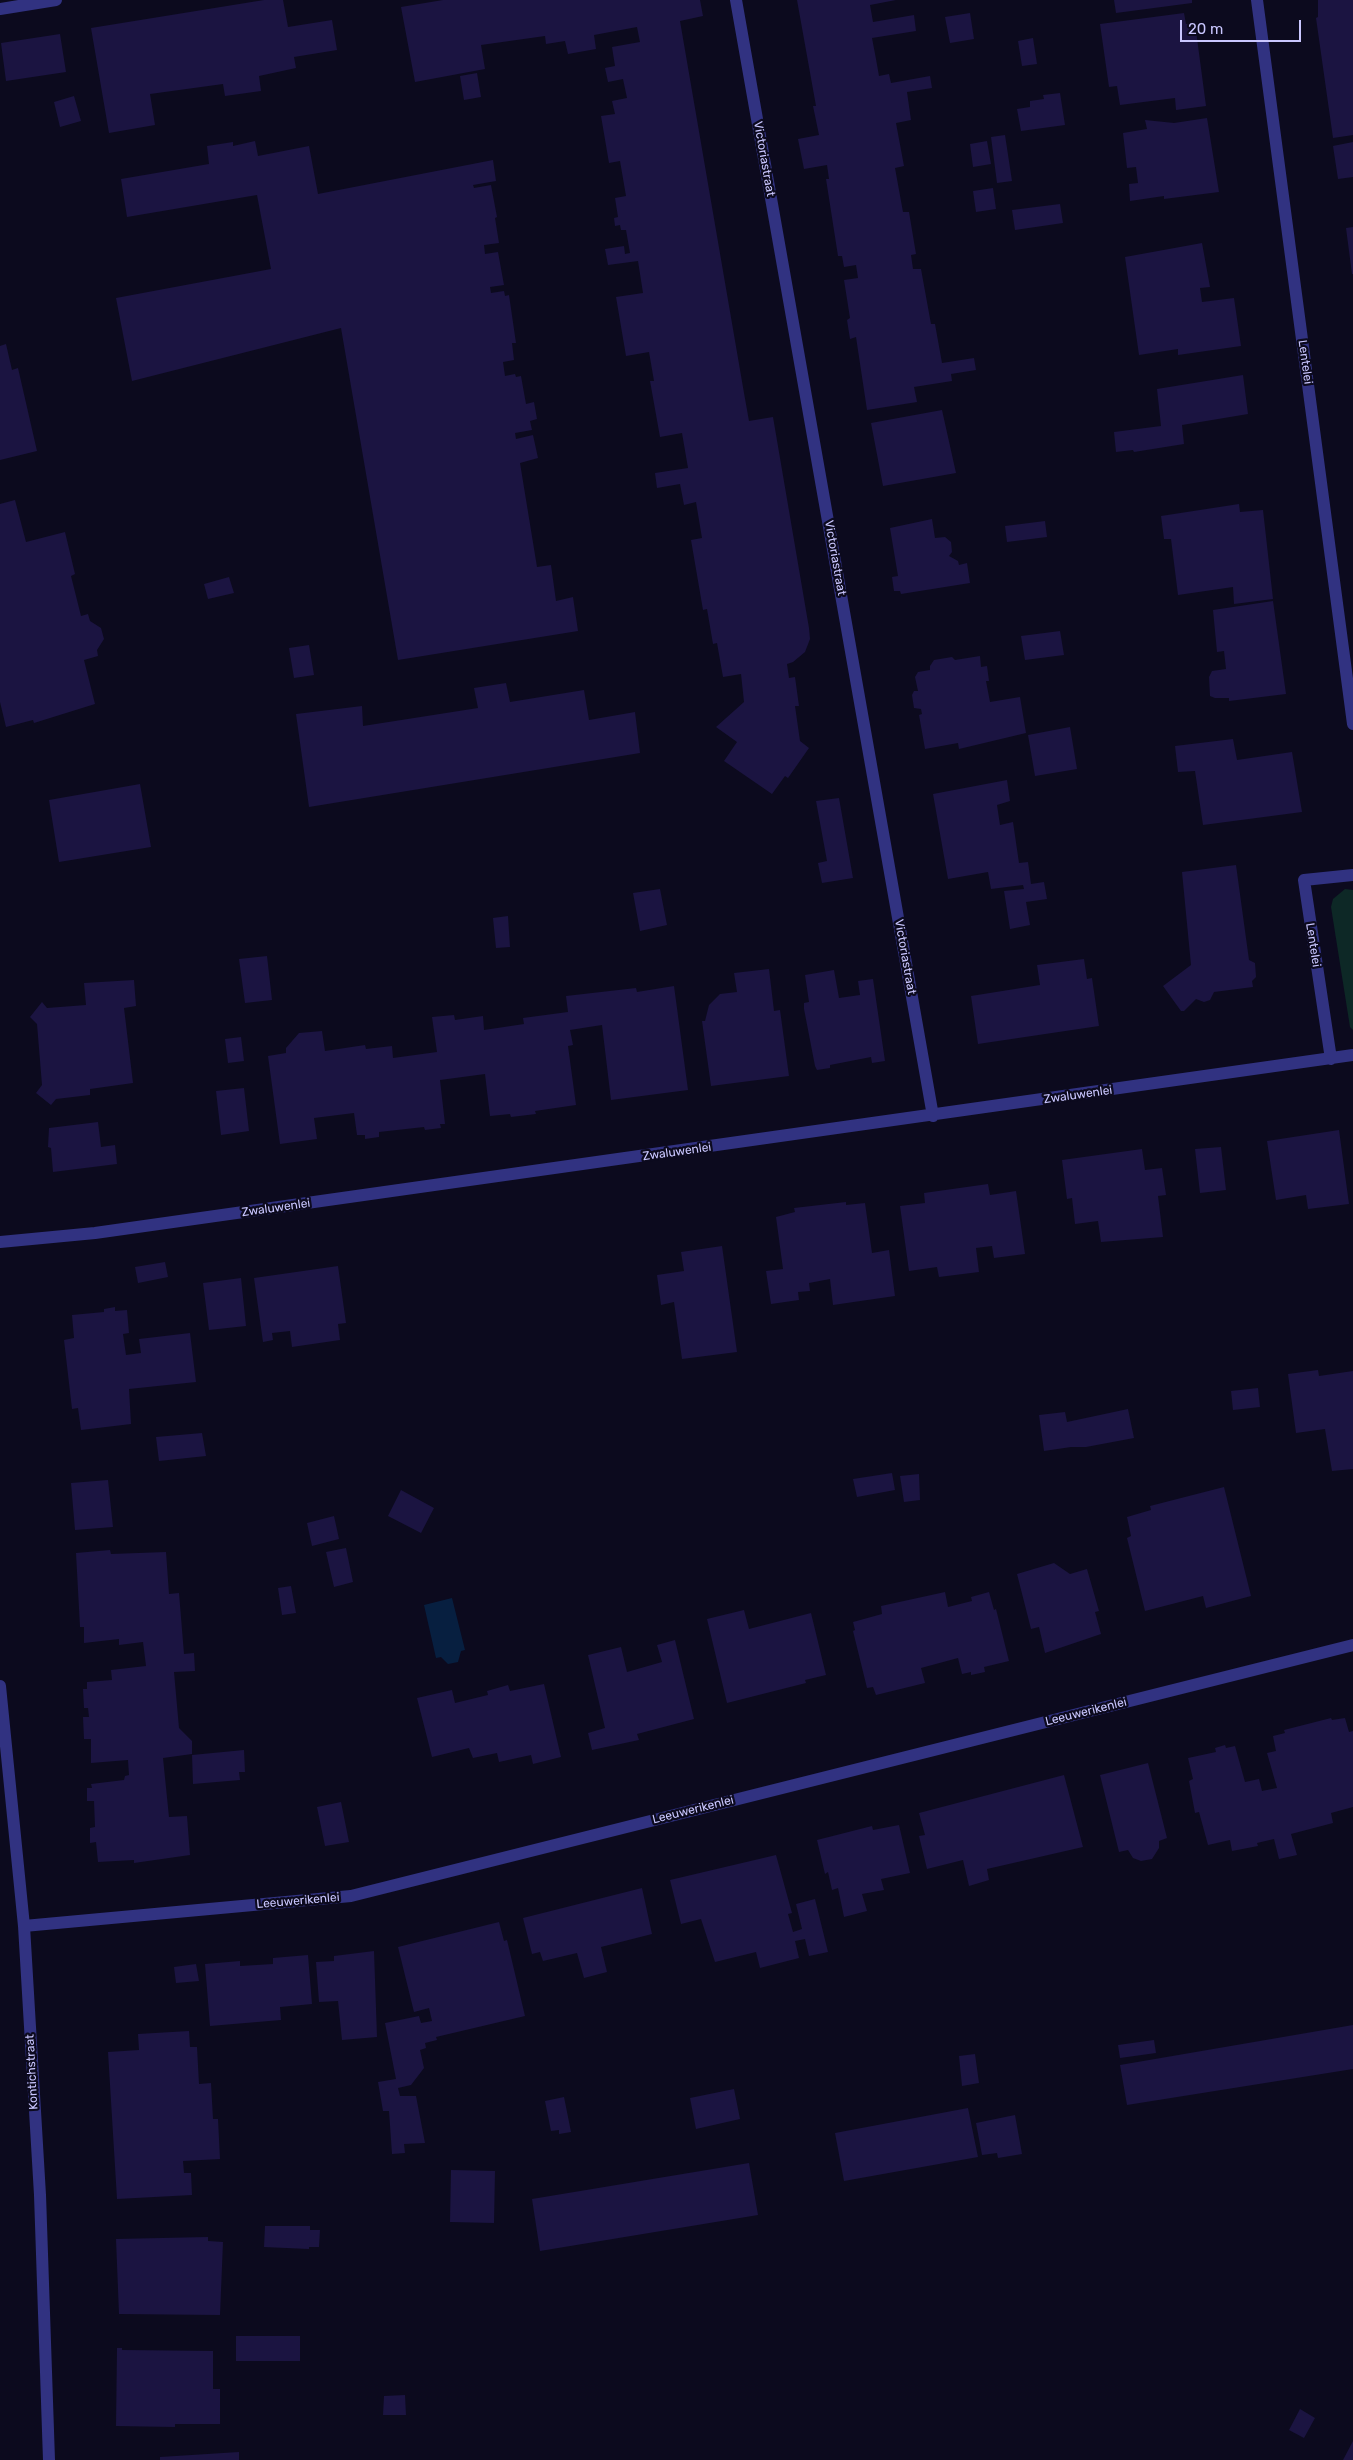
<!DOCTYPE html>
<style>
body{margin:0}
#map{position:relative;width:1353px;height:2460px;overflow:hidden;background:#0c0a1e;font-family:Rubik,sans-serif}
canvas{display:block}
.scale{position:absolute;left:1180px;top:20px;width:121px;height:22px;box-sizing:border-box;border:2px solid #cac7ff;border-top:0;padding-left:6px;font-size:15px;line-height:18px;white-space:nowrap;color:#cac7ff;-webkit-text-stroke:4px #0c0a1e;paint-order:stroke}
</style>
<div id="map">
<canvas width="1353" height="2460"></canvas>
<div class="scale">20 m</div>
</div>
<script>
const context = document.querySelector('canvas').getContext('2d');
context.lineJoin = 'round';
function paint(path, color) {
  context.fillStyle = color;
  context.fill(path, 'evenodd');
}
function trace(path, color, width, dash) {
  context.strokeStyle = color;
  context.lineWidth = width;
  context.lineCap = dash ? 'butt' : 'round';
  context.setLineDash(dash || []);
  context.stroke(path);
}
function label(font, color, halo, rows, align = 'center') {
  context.font = font + ' Rubik,sans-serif';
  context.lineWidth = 4.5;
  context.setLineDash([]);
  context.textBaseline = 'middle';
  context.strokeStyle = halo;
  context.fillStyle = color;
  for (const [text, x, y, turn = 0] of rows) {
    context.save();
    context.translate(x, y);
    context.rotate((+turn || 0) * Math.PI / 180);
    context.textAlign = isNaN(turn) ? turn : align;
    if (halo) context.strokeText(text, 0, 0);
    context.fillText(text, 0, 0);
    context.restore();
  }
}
const green = new Path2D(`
 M1345,889L1353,890V1030L1350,1027L1331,907L1333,899Z`);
const water = new Path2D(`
 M452,1598L465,1650L461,1651L458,1662L448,1664L441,1657L436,1658L424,1605Z`);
const building = new Path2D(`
 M264,0H283L288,27L332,20L337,50L294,57L296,68L259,76L261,91L225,96L223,84L150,94L155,125L109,133L91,28Z
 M443,0H700L703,16L680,21L744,393L749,421L773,417L809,628L810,639L805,652L793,662L787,664L789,678L795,677L799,706H795L800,741L809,748L788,778L785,776L772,794L724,761L737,742L716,727L744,702L741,674L723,677L717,643L713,644L707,609L703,610L691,540L702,538L696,502L684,505L680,484L657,488L655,473L688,468L682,433L660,437L650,381H654L649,352L626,356L616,297L643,293L638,261L608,265L605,249L624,246L625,254L630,253L626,230H621L620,225L615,226L614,218L618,217L615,198L626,196L620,161L609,163L601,116L615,114L612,101L627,98L623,79L608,82L605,68L615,66L612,47L640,42L637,27L594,35L596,49L568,54L565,41L546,44L545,36L481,45L485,69L415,82L401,7Z
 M797,0H896L870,5L873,22L914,15L916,31L872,38L876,59L879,76L889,74L891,83L930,76L932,88L907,92L911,120L896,123L904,166L895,168L903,212H909L916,254L911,255L913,269H921L931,324H935L942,363L974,358L976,370L951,374L952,381L914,387L917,402L867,410L856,337L850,339L847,320L850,318L844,280L858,278L856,265L844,267L842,256H838L826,179H829L827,165L804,169L798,139L819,135L813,106H816Z
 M1114,0H1192V3L1116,13Z
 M1318,0H1353V135L1333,138L1316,18L1318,17Z
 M970,13L974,39L950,43L945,17Z
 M1184,13L1186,24L1195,23L1206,106L1176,110L1175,98L1120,105L1117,86L1109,87L1100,24Z
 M60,34L66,72L6,81L1,43Z
 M1033,38L1037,64L1022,66L1018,41Z
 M477,73L481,97L464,100L460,76Z
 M1060,93L1065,125L1021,131L1017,109L1030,107V101L1044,99L1043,95Z
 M74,96L81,121L60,127L54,102Z
 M1207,118L1219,192L1164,199V196L1130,201L1129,184L1138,183L1136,167L1127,168L1123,133L1147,129L1145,120L1174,123Z
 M1005,135L1012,181L997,183L991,137Z
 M255,141L258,156L309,146L318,194L493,160L496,181L473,185L474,188L491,185L497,217L495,218L499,243L484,245L485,254L498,252L504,285L490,287L491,293L504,291L505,296L509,295L516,343H512L514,360L503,362L505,376L515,374L516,377L521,376L526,404L534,402L537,419L530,421L532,430L515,433L516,439L533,435L538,458L520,463L537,567L551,565L556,601L573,597L578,631L398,660L341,328L132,381L116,298L271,269L257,195L127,217L121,179L209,164L207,146L233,142V146Z
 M987,141L991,164L973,167L970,144Z
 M1353,142V177L1338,179L1333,146Z
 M993,188L996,209L976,212L973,191Z
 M1060,204L1063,223L1015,230L1012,210Z
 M1353,227V274H1352L1346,228Z
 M1202,243L1210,287L1200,288L1202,302L1234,298L1241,346L1178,355V349L1139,355L1125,257Z
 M6,344L12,370L18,368L37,451L0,460V346Z
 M1243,375L1248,414L1182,425L1184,444L1134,452L1133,450L1116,452L1114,432L1161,426L1157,389Z
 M942,410L956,473L883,486L871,423Z
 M15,500L26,542L65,532L75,574L71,576L81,616L88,614L90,621L101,628L104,639L97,650L98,656L84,660L95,704L34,723L33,720L6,727L0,702V504Z
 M1239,504L1240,512L1263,510L1273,599L1234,604L1233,587L1178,595L1171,539H1164L1161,516Z
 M932,519L935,538L945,537L951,542L952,552L949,556L958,561L959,565L967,563L970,583L901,594L900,591H894L892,577L898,576L890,528Z
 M1045,521L1047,537L1007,542L1005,526Z
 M229,577L234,593L208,599L204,584Z
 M1273,601L1286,694L1229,701V698H1215L1210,696L1209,677L1212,671L1226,669L1224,651L1217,652L1213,610Z
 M1060,631L1064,655L1025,660L1021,636Z
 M309,645L314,675L294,678L289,648Z
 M980,656L981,667L987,666L989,681H986L990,702L1020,697L1026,733L959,749L958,743L925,749L919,715L922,714L921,709L914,708L912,695L914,691H918L915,677L918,672L930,670V666L934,660L952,657L955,660Z
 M506,683L510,702L584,690L589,720L635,712L640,753L309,807L296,714L362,706L363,726L478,708L474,688Z
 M1070,727L1077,769L1035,776L1028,735Z
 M1233,739L1237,760L1292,752L1302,812L1203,825L1195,771L1178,772L1175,746Z
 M1007,780L1010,801L997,805L1000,825L1013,822L1019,863L1028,862L1031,884L1044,882L1047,899L1026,902L1030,925L1010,929L1004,891L1024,889L1023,885L991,889L988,872L948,879L933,794Z
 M140,784L151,847L59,862L49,800Z
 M839,798L853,878L822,883L818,863L827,861L816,801Z
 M1236,865L1249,960L1255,963L1256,977L1252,981L1253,987L1214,992L1210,1000L1204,1002L1196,999L1184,1011H1181L1163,986L1191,965L1182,872Z
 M660,889L667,925L640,931L633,893Z
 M508,916L510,947L496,948L493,918Z
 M267,956L272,1000L245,1003L239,959Z
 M1084,959L1087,979L1092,978L1099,1026L978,1044L971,996L1040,985L1037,965Z
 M769,969L774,1011L780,1010L789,1076L711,1086L702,1021H705L709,1005L720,994L737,992L734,973Z
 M834,970L839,998L860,995L858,981L873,979L885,1061L872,1063L871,1057L830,1065V1068L817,1070L815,1066L804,1009V1003L809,1002L805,975Z
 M134,980L136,1006L124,1008L133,1083L90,1089V1095L56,1099L51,1105L36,1093L42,1085L37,1024L30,1017L42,1002L47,1008L86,1005L84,983Z
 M674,986L688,1090L611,1100L602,1025L589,1027L570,1030L573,1045L568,1046L576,1105L535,1111L536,1114L511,1117L510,1114L490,1116L485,1074L440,1080L445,1124H440L441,1128L425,1130L424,1127L379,1132V1137L365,1139V1135H357L354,1113L314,1118L317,1139L280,1144L268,1056L286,1053V1048L299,1033L322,1031L325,1051L365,1045L366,1049L392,1046L393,1058L437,1052L432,1017L454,1015L455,1020L483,1016L484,1030L524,1024L523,1018L568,1012L566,996L636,988L637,992Z
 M241,1037L244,1061L228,1063L225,1039Z
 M244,1088L249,1131L221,1135L216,1091Z
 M98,1122L101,1147L115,1145L117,1164L53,1172L51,1148L48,1147L49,1128Z
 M1339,1130L1349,1204L1308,1209L1306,1195L1276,1200L1267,1141Z
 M1221,1147L1226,1190L1200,1193L1195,1149Z
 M1142,1149L1145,1170L1162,1168L1166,1195L1158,1196L1163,1237L1101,1242L1098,1221L1075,1224L1072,1198L1067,1199L1062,1160Z
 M988,1184L990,1195L1016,1191L1025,1254L994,1258L992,1246L976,1248L979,1272L939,1277L937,1267L909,1271L900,1206L925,1203L924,1193Z
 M846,1202V1205L865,1203L872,1253L889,1250L895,1296L833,1305L830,1279L809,1283L810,1291L798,1292L799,1300L771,1304L766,1271L783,1269L776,1217L795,1212L794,1208Z
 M722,1246L737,1352L682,1359L674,1302L661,1305L657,1275L684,1271L681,1252Z
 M165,1262L168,1277L138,1283L135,1267Z
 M338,1266L346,1323L338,1324L340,1340L292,1347L290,1331L272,1333L273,1340L263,1342L254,1278Z
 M241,1278L246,1326L209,1330L203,1283Z
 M115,1307V1311L127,1310L129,1333L123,1334L126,1355L141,1353L139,1339L190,1333L196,1382L129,1389L131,1424L81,1430L78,1408L72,1409L64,1340L74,1338L72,1315L104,1312V1309Z
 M1318,1370L1319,1376L1353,1371V1469L1332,1471L1325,1429L1296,1433L1288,1374Z
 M1258,1388L1260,1407L1233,1410L1231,1391Z
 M1128,1409L1134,1438L1086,1447H1071L1044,1451L1039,1415L1065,1412L1067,1422Z
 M202,1433L206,1456L159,1461L156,1437Z
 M892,1473L895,1490L857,1497L853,1479Z
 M919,1474L920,1500L904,1502L900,1476Z
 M108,1480L113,1527L75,1530L71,1483Z
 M1224,1487L1251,1596L1206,1608L1203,1596L1145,1611L1127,1538L1131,1536L1127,1517L1151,1510L1150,1506Z
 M401,1490L434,1508L421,1533L388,1516Z
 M334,1516L339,1539L312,1546L307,1523Z
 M346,1548L353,1582L334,1587L326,1552Z
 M110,1550L111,1554L166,1552L169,1594L179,1593L184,1654L194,1653L195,1671L174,1672L179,1728L192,1741V1754L163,1758L169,1817L187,1816L190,1855L134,1863V1860L98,1862L96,1842L90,1843V1828L95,1827L94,1801H87V1788H92L91,1784L124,1780L125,1776L129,1775L128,1760L91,1763V1739H84L83,1717H89L88,1708H84L83,1689H87V1682L112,1680L111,1670L146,1666L143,1642L119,1645V1639L84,1643V1627H80L76,1553Z
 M1054,1563L1070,1574L1087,1569L1099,1611L1095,1612L1101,1634L1045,1653L1039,1627L1031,1629L1017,1574Z
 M291,1586L296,1613L282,1615L278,1588Z
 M945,1592L948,1607L972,1601L971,1597L989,1592L994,1610L996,1609L1009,1661L984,1667L985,1672L971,1675V1672L962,1674L958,1658L921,1668L925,1683L876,1695L873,1687L867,1688L853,1631L855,1630L853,1622L882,1614L881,1606Z
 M744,1610L749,1629L811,1613L826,1675L805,1680L806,1683L727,1703L707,1619Z
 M675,1640L694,1719L637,1734L639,1740L592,1750L588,1733L605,1728L588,1655L621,1647L627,1672L662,1662L657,1645Z
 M544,1684L561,1757L533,1764L531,1755L499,1762L497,1753L473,1758L469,1748L432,1757L417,1698L452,1690L455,1703L488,1695L487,1691L508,1685L510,1691Z
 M1331,1718L1332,1720L1345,1718L1349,1732L1353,1731V1807L1331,1813L1333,1823L1291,1834L1297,1855L1279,1859L1274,1839L1257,1843L1258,1846L1232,1851L1230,1840L1208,1845L1199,1812L1195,1813L1189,1781L1193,1779L1188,1758L1216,1752L1215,1748L1225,1745L1226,1748L1235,1746L1245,1782L1259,1779L1262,1791L1277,1788L1267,1753L1276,1751L1273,1736L1285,1733L1284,1730Z
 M244,1750L245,1772H239L240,1780L193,1784L192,1755Z
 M1148,1763L1167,1838L1159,1841V1848L1152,1859L1141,1861L1133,1858L1128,1850L1119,1852L1100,1775Z
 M1064,1775L1083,1847L987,1869L989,1880L969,1886L963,1860L927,1869L919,1836L925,1835L919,1813Z
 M341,1802L349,1842L325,1846L317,1807Z
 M899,1825L910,1873L881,1879L884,1890L862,1894L867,1911L844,1917L838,1888L832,1890L828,1872L825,1874L817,1840L872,1826L873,1830Z
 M776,1855L792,1913L788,1914L793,1932L802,1929L796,1904L815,1899L828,1952L809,1956L805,1939L795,1941L799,1958L760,1968L756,1952L715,1962L701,1919L681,1924L670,1880Z
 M642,1888L652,1934L601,1947L607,1972L584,1978L577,1953L543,1961L540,1952L532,1954L523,1918Z
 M499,1922L504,1941L507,1940L525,2016L436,2037L437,2040L425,2043L426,2048L420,2050L424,2068L411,2085L398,2088L400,2096H416L425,2143L404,2144L405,2153L392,2154L389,2111H383L378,2082L396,2079L385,2023L419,2016L421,2023L432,2021L429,2008L414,2012L398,1947Z
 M374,1951L377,2037L342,2040L338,2001L319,2002L316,1962L334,1961V1956Z
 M308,1955L312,2004L280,2007L281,2020L210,2026L205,1964L240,1961V1966L273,1964V1958Z
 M196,1964L199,1981L176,1983L174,1967Z
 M1353,2025V2069L1127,2105L1120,2065Z
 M189,2031L190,2047H197L199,2084L211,2083L213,2119H218L220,2159L183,2161L184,2173H191L192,2195L117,2199L108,2052L139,2050L138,2034Z
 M1154,2040L1156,2053L1120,2058L1118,2045Z
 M975,2054L979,2083L962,2086L959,2056Z
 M734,2089L740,2119L696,2129L690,2098Z
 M564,2097L571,2132L559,2134V2130L551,2131L545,2101Z
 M968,2108L978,2157L844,2181L835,2133Z
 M1015,2115L1022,2154L998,2158L997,2153L982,2155L976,2123Z
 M749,2163L758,2215L540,2251L532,2199Z
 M451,2170L495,2171L494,2223L450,2222Z
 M265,2226H310V2230H320L319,2247H309V2249L264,2247Z
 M208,2237V2241L223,2242L220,2315L119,2314L116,2239Z
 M236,2336H300V2361H236Z
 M117,2348H122V2350L213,2351V2389H220V2424H175V2427L116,2426Z
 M405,2395L406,2415H383L384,2396Z
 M1300,2409L1315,2418L1304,2438L1289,2430Z
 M1353,2441V2460H1343Z
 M239,2452V2460H160V2457Z`);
const minor = new Path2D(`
 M736,0L933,1116
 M1257,0L1353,724
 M0,9L56,0
 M1331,1059L1304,880L1353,875
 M0,1242L95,1233L1353,1055
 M0,1686L24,1926L40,2195L49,2460
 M24,1926L351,1896L1353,1645`);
const streetNames = [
 ["Victoriastraat",764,159,80],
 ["Lentelei",1305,362,82],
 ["Victoriastraat",835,558,80],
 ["Lentelei",1313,945,81],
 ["Victoriastraat",905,957,80],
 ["Zwaluwenlei",1078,1095,-8],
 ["Zwaluwenlei",677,1152,-8],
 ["Zwaluwenlei",276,1208,-8],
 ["Leeuwerikenlei",1086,1712,-14],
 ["Leeuwerikenlei",693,1810,-14],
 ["Leeuwerikenlei",298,1901,-5],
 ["Kontichstraat",32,2072,-93]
];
paint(green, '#0d2826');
paint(water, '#071f40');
paint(building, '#1b1441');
trace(minor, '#313281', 12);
label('12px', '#cac7ff', '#0c0a1e', streetNames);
</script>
